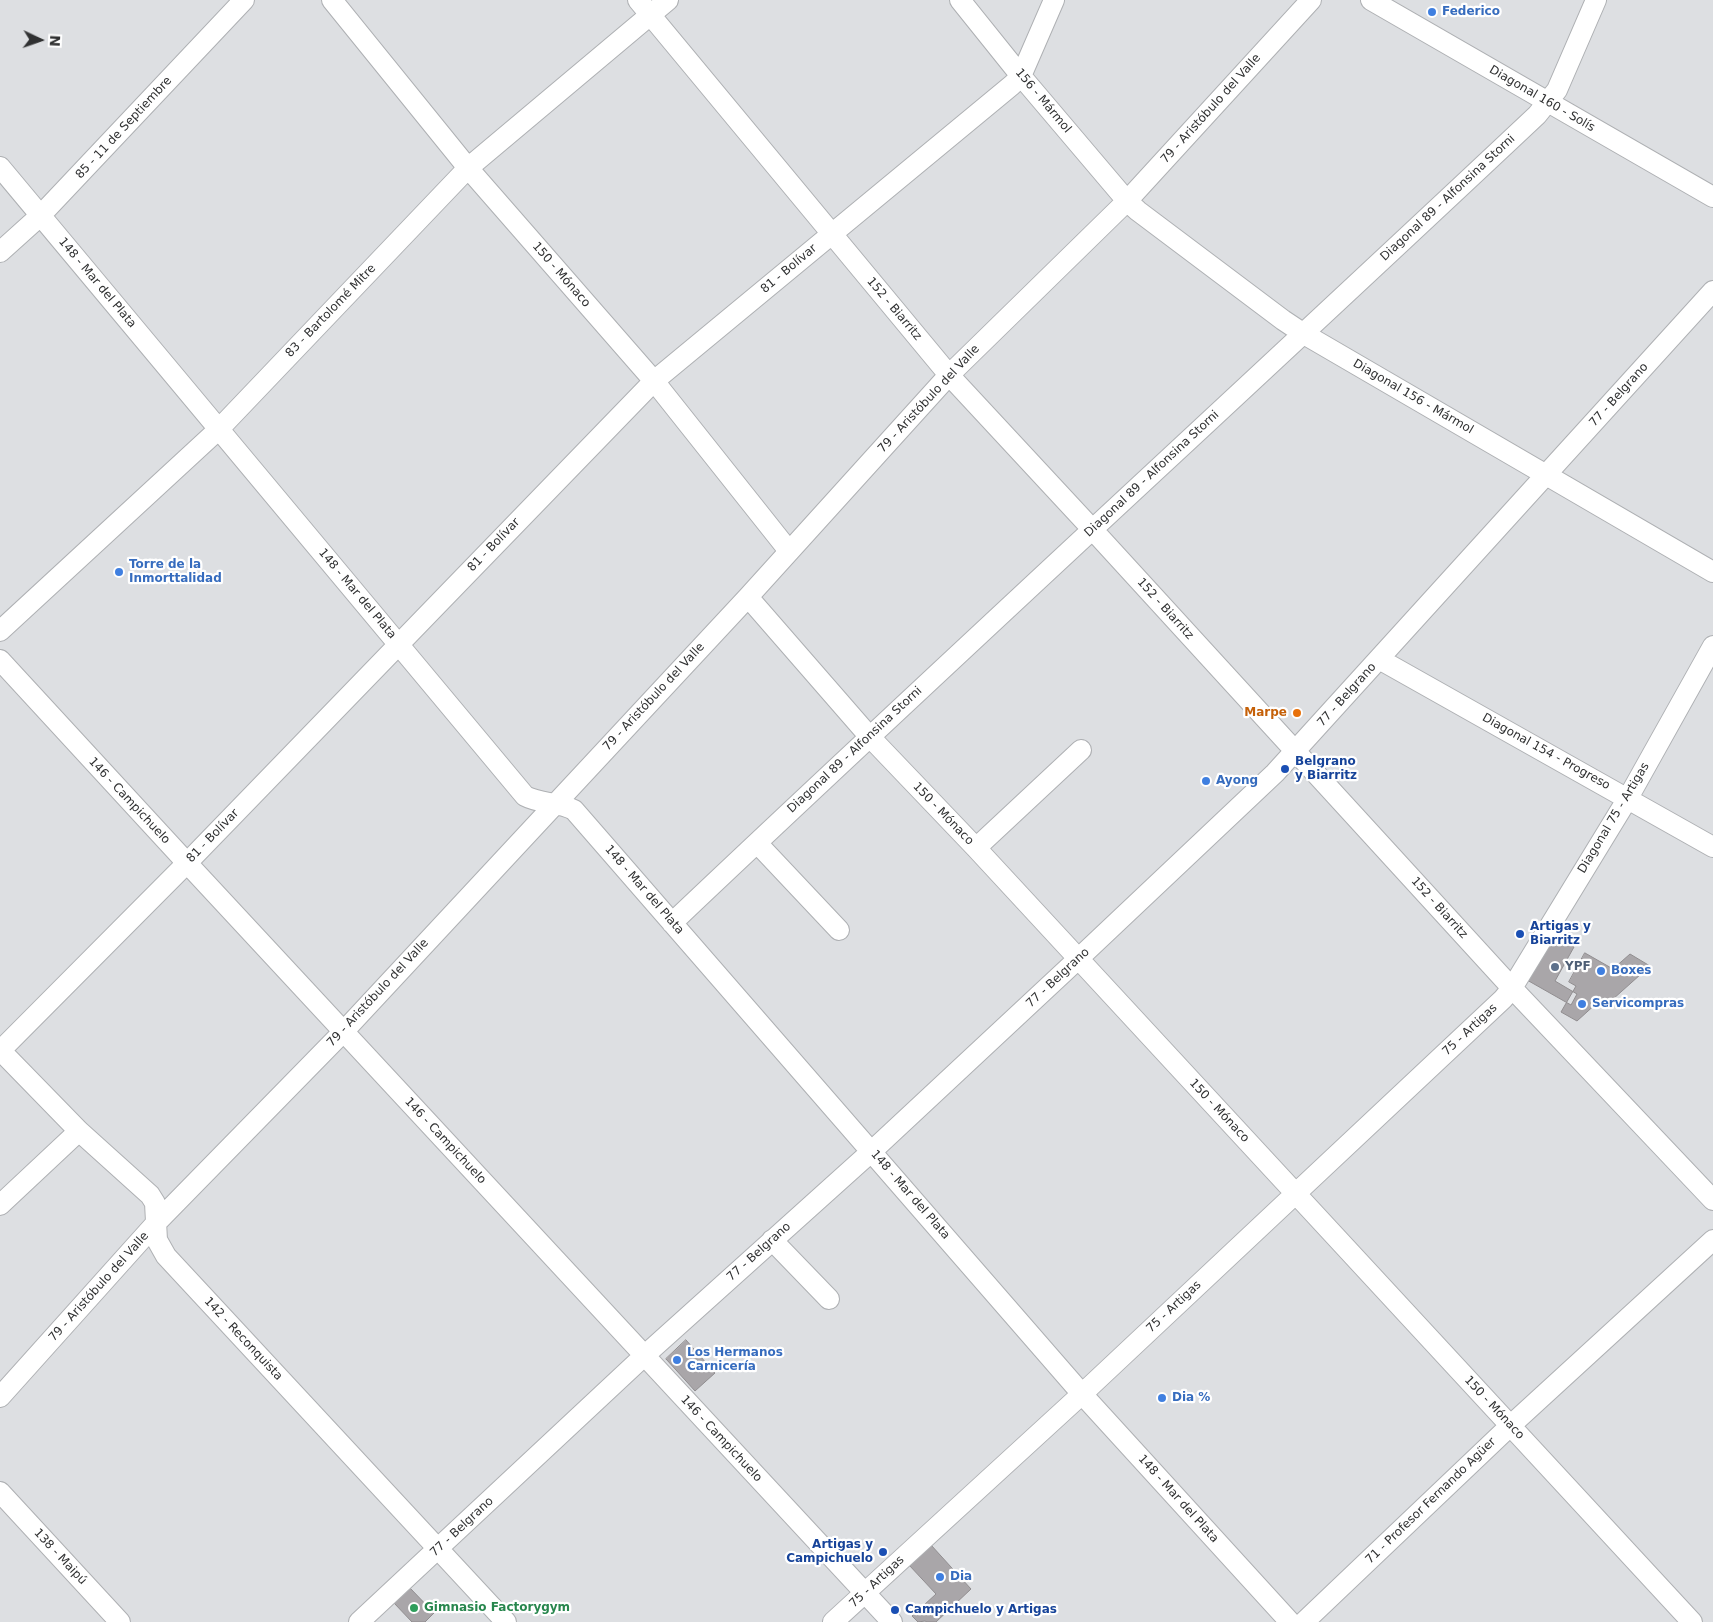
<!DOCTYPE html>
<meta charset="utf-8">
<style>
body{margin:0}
#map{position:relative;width:1713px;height:1622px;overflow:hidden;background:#dddfe2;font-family:"DejaVu Sans",sans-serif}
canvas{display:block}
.north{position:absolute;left:15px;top:15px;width:50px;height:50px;-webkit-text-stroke:4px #fff;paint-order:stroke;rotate:93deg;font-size:14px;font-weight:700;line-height:20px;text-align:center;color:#303132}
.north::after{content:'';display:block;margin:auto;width:18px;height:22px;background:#303132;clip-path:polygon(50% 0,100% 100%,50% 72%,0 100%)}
</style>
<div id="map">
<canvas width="1713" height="1622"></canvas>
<div class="north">N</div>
</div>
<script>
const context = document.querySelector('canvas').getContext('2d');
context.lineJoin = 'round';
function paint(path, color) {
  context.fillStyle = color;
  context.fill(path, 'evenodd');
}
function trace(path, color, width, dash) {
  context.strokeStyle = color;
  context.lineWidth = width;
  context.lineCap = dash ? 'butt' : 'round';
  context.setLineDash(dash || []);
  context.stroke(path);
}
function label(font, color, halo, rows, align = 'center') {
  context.font = font + ' "DejaVu Sans",sans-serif';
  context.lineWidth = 4.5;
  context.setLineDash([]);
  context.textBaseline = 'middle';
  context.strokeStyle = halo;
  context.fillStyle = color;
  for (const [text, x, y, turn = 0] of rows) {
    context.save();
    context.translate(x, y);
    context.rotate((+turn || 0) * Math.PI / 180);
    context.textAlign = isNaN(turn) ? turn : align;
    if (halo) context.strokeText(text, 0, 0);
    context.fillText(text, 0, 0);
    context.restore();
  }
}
const building = new Path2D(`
 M1552,935L1574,947L1555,981L1577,994L1571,1005L1527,980Z
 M1585,953L1613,969L1630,954L1650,966L1603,1008L1598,1002L1577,1021L1561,1012L1576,986L1569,982Z
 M686,1340L715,1373L695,1391L666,1359Z
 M931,1545L971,1589L936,1622H927L925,1621L918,1622L912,1616L936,1594L909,1565Z
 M410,1588L434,1613L425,1622H412L394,1603Z`);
const minor = new Path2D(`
 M332,0L468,168L654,381L789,551
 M638,0L949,375L1092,529L1512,988L1713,1200
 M960,0L1021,76L1127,201L1138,211L1283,320L1304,334L1713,572
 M1371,0L1713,197
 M0,167L525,796C540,804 559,802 574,810L1082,1394L1290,1622
 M0,252L40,216L244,0
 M748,597L869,736L976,848L1692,1622
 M0,631L219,429L468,168L668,0
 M1379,659L1713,847
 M0,660L187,863L892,1622
 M757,843L839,930
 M976,848L1081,750
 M672,923C959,651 1250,385 1537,115L1557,90L1596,0
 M0,1050L79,1131L150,1195L155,1203L157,1240L166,1256L506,1622
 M0,1051L187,863L654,381L1012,85L1021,76L1054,0
 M0,1205L79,1131
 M772,1240L829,1299
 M0,1397L157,1222L344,1031L748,597L949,375L1127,201L1311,0
 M0,1492L120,1622
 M359,1622L644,1356L872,1151L1078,959L1275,773L1713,291
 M833,1622L1082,1394L1503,999L1512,988L1628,798L1713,646
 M1304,1622L1510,1426L1713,1240`);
const markers = [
 [1432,12,5,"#3f7fe0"],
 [119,572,5,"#3f7fe0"],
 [1297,713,5,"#e8710a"],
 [1285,769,5,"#1a4fb4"],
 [1206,781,5,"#3f7fe0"],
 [1520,934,5,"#1a4fb4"],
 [1555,967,5,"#5c6f8a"],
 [1601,971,5,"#3f7fe0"],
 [1582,1004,5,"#3f7fe0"],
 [677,1360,5,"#3f7fe0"],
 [1162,1398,5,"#3f7fe0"],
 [883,1552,5,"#1a4fb4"],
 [940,1577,5,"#3f7fe0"],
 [414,1608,5,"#2e9e5b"],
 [895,1610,5,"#1a4fb4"]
];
const shopNames = [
 ["Federico",1442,12],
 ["Torre de la",129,565],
 ["Inmorttalidad",129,579],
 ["Ayong",1216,781],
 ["Boxes",1611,971],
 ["Servicompras",1592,1004],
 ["Los Hermanos",687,1353],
 ["Carnicería",687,1367],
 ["Dia %",1172,1398],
 ["Dia",950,1577]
];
const streetNames = [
 ["Diagonal 160 - Solís",1542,99,30],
 ["156 - Mármol",1043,101,50],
 ["79 - Aristóbulo del Valle",1211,109,-48],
 ["85 - 11 de Septiembre",124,128,-47],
 ["Diagonal 89 - Alfonsina Storni",1448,198,-43],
 ["81 - Bolívar",789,269,-40],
 ["150 - Mónaco",561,275,49],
 ["148 - Mar del Plata",97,283,50],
 ["152 - Biarritz",894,309,50],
 ["83 - Bartolomé Mitre",331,311,-46],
 ["77 - Belgrano",1619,395,-48],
 ["Diagonal 156 - Mármol",1413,397,30],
 ["79 - Aristóbulo del Valle",929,399,-47],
 ["Diagonal 89 - Alfonsina Storni",1152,474,-43],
 ["81 - Bolívar",494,545,-46],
 ["148 - Mar del Plata",357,594,50],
 ["152 - Biarritz",1165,609,48],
 ["77 - Belgrano",1347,695,-48],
 ["79 - Aristóbulo del Valle",654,697,-47],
 ["Diagonal 89 - Alfonsina Storni",855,750,-43],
 ["Diagonal 154 - Progreso",1546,752,29],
 ["146 - Campichuelo",129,801,47],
 ["150 - Mónaco",943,814,46],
 ["Diagonal 75 - Artigas",1614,818,-59],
 ["81 - Bolívar",213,836,-46],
 ["148 - Mar del Plata",644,890,49],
 ["152 - Biarritz",1439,908,48],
 ["77 - Belgrano",1058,978,-43],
 ["79 - Aristóbulo del Valle",378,993,-47],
 ["75 - Artigas",1470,1030,-43],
 ["150 - Mónaco",1219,1111,47],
 ["146 - Campichuelo",445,1141,47],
 ["148 - Mar del Plata",910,1195,49],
 ["77 - Belgrano",759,1252,-42],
 ["79 - Aristóbulo del Valle",99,1287,-48],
 ["75 - Artigas",1174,1307,-43],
 ["142 - Reconquista",243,1339,47],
 ["150 - Mónaco",1494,1408,47],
 ["146 - Campichuelo",721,1439,47],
 ["148 - Mar del Plata",1178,1499,48],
 ["71 - Profesor Fernando Agüer",1431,1501,-44],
 ["77 - Belgrano",462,1527,-43],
 ["138 - Maipú",60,1557,47],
 ["75 - Artigas",877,1582,-43]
];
const foodNames = [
 ["Marpe",1287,713]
];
const transitNames = [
 ["Belgrano",1295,762],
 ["y Biarritz",1295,776],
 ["Artigas y",1530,927],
 ["Biarritz",1530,941],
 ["Artigas y",873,1545,"right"],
 ["Campichuelo",873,1559,"right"],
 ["Campichuelo y Artigas",905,1610]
];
const serviceNames = [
 ["YPF",1565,967]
];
const leisureNames = [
 ["Gimnasio Factorygym",424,1608]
];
paint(building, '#a9a6a9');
trace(building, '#908d8f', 1);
trace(minor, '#aeb0b3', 22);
trace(minor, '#fff', 20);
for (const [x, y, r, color] of markers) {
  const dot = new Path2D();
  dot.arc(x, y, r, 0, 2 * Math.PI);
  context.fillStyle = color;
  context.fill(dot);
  trace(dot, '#fff', 2);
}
label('bold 12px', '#366cbe', '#fff', shopNames, 'left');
label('12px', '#303132', '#fff', streetNames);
label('bold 12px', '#c56008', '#fff', foodNames, 'right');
label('bold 12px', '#164399', '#fff', transitNames, 'left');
label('bold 12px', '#4e5e75', '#fff', serviceNames, 'left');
label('bold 12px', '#27864d', '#fff', leisureNames, 'left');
</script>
